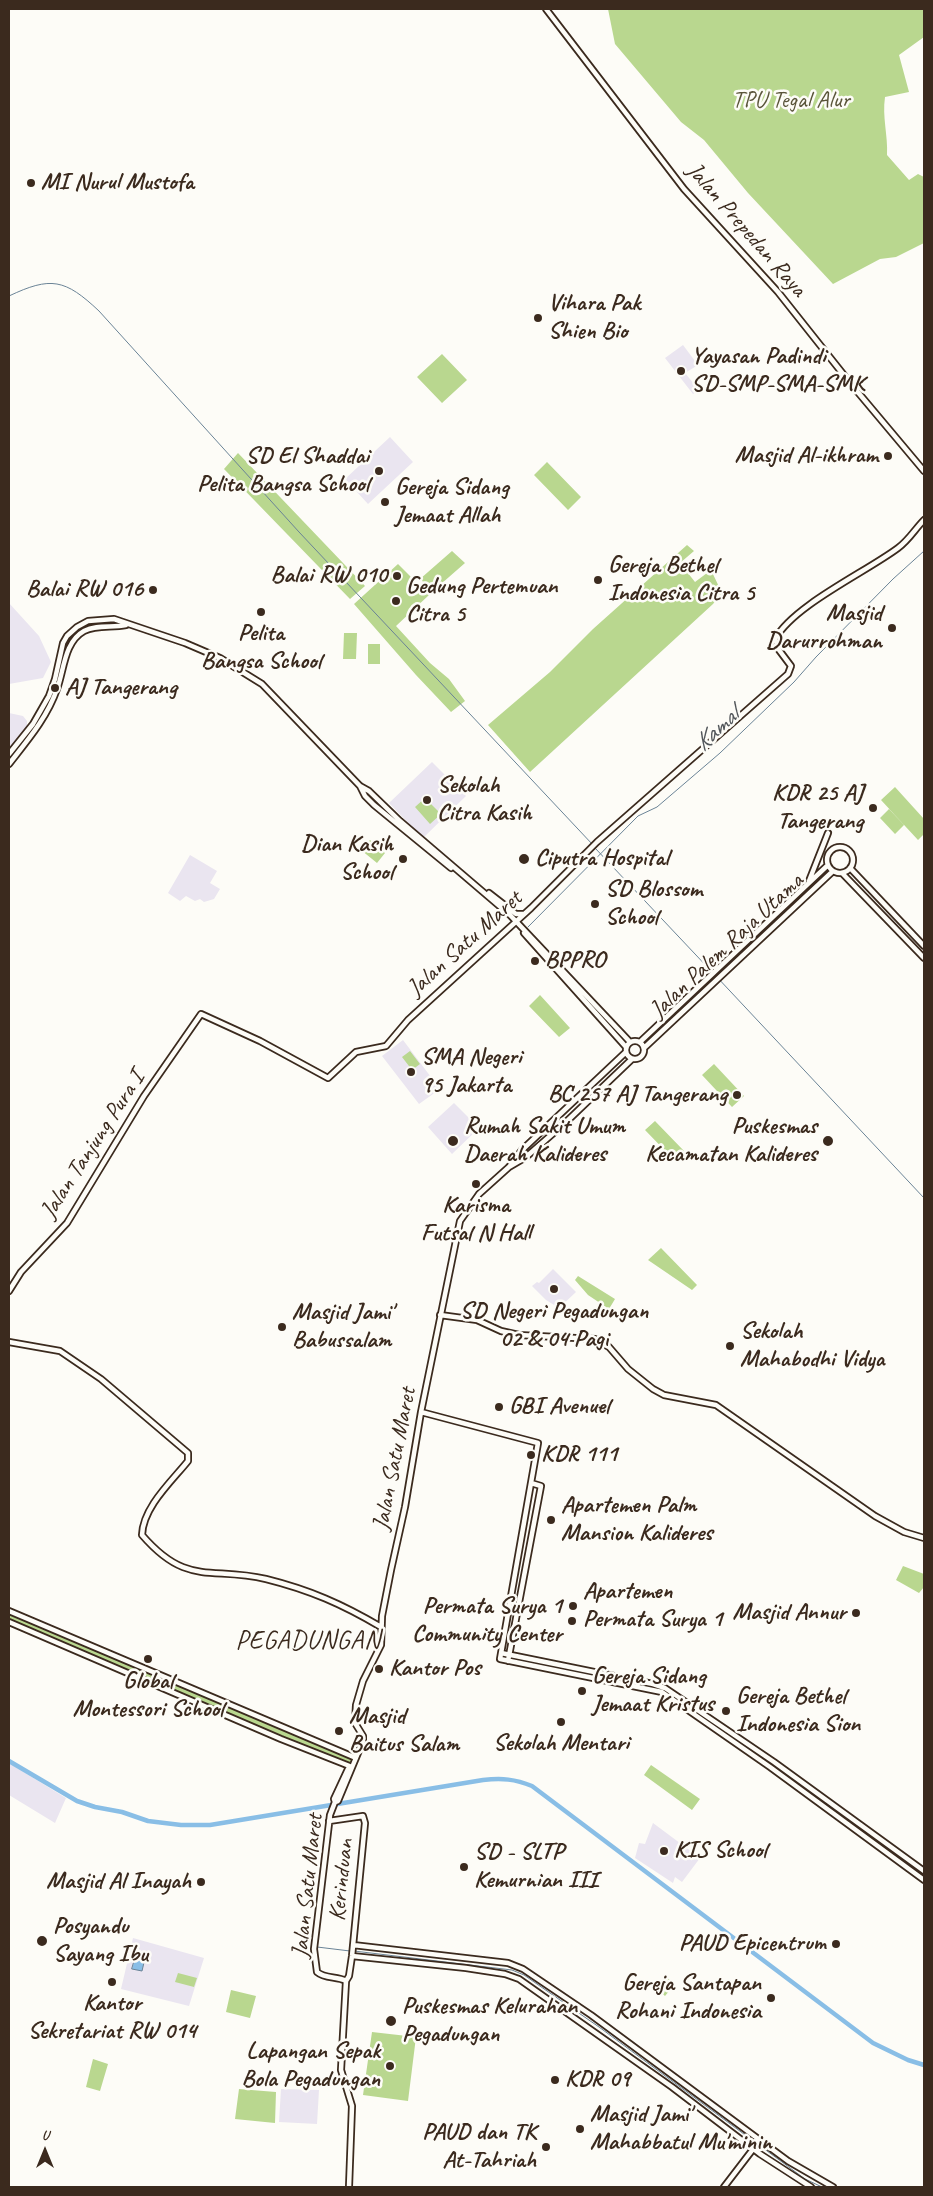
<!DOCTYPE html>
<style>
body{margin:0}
#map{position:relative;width:933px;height:2196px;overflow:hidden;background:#fdfcf7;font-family:Caveat,sans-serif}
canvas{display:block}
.frame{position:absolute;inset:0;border:10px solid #3b2a1e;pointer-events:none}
.north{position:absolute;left:20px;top:2126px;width:50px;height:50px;-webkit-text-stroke:4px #fdfcf7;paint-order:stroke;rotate:0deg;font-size:14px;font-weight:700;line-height:20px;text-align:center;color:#3b2a1e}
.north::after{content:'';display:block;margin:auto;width:18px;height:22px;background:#3b2a1e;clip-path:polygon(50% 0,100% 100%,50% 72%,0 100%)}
</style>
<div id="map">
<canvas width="933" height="2196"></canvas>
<div class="frame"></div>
<div class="north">U</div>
</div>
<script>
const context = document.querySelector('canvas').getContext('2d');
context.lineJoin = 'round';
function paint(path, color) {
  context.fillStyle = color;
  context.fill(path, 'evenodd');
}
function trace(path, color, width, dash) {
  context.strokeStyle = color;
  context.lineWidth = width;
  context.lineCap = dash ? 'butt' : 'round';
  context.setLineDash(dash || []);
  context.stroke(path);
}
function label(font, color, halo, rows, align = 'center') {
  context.font = font + ' Caveat,sans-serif';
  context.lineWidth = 5;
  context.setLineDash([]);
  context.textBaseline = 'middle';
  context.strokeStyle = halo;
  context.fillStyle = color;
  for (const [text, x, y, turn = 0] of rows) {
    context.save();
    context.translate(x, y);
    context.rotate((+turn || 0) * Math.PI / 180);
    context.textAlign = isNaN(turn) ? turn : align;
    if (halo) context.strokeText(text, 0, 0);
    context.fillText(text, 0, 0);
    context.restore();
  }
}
const built = new Path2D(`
 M683,345L698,365L685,373L699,390L693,394L665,358Z
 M390,437L413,462L368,504L345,479Z
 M9,603L39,636L51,662L43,678L9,684Z
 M9,713L23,716L27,721V728L9,749Z
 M432,762L466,796L423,838L389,803Z
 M190,855L217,871L210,883L220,889L214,899L204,902L200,899L195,901L186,896L180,901L168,893Z
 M403,1040L440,1089L419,1104L382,1056Z
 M454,1103L479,1128L452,1154L428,1127Z
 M553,1269L576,1292L559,1308L546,1300L532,1286L537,1282L539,1283Z
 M9,1763L66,1798L55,1823L9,1795Z
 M653,1823L700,1858L682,1882L675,1877L673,1883L635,1858L639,1843L645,1844Z
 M133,1938L204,1958L189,2006L121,1989Z
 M281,2089L319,2090L317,2124L279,2122Z`);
const green = new Path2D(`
 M608,9H924V37L899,55L909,92L885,97C882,117 888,135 887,155L909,180L918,174L924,177V243L896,257L880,259L833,284L748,193L704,140L681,122L615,44Z
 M442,354L467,380L442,403L417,377Z
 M238,453L365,586L350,599L224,469Z
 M547,462L581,497L568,510L534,475Z
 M687,545L694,551L680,563L695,582L711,570L722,593L713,604L530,772L488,725L550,672L593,629Z
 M452,551L465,563L433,591L420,579Z
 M398,564L429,595L396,626L430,663L449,679L465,701L451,712L416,675L354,604Z
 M344,633H357L356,659H343Z
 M368,644H380V664H368Z
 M895,787L924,819V834L918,840L881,800Z
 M425,798L441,814L430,824L415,807Z
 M889,809L904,825L895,834L880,818Z
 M370,840L385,853L377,863L361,850Z
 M540,995L570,1028L559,1037L529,1006Z
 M410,1051L420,1064L412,1070L402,1057Z
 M714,1064L744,1096L732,1107L702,1075Z
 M655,1121L685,1152L675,1161L645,1130Z
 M661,1248L697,1285L692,1290L648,1260Z
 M578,1276L615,1299L609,1309L588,1295L575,1280Z
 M903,1566L924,1574V1587L919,1593L896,1580Z
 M9,1611L356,1758L352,1767L9,1622Z
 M651,1765L700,1799L692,1810L644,1775Z
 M178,1973L197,1978L194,1987L175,1982Z
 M665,1976L675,1984L665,1996L656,1988Z
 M231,1990L256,1996L250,2018L226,2012Z
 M372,2032L416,2037L408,2101L363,2095Z
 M93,2059L108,2064L100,2091L86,2087Z
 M239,2089L276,2092L275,2123L235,2119Z`);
const water = new Path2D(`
 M137,1952L146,1954L142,1971L132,1969Z`);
const stream = new Path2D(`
 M9,296C51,276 65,279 99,311L299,532L593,845
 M595,848L712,972
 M528,927L638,816L657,807L720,753L794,682L816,657L893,579L924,551
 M715,975L924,1198
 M317,1947L350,1951
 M354,1951L512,1970L524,1975L599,2027L756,2143
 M759,2145L805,2179L822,2187`);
const canal = new Path2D(`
 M9,1761L77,1801L95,1807L122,1812L148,1821L181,1825H210L483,1780C502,1778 515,1779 532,1786L873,2043L908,2060L924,2065`);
const tertiary = new Path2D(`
 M546,9L684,189L778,292L851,384L924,471
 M9,754L33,724L49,696L55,679L63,643L67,636L77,627L88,621L114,619L185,643L220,658L262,684L360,786L369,791L400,821L510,915L630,1042
 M9,764C27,741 47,718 57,689C64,671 64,642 84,631C97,624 112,628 126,625
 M360,786L365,796L374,805L451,868
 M827 860a13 13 0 1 1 26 0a13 13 0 1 1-26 0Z
 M850,868L924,946
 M842,873L924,958
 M809,881L828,833
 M489,893L516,914H524
 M524,933L626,1047
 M626 1050a9 9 0 1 1 18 0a9 9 0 1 1-18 0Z
 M640,1042L828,865
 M644,1048L833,871
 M509,1167L526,1157L565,1123L632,1059
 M9,1291L21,1272L67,1223L144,1096L201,1014L260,1041L328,1078L356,1052L386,1046L408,1020L531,908L597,842L788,674L791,666L779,650L775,639C794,605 866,572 898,548C909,540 915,529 924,520
 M440,1315L477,1320L501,1331L519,1335L595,1339L609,1347L628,1369L653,1389L664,1395L716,1405L875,1516L904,1532L924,1538
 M9,1342L60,1351L101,1379L188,1453V1461C172,1481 143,1507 142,1535C187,1587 210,1566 266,1579C310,1590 342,1604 381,1627
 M421,1412L538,1443L500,1659L662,1692L770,1767L924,1880
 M9,1611L356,1758
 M9,1622L281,1739L352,1767
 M501,1653L653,1684L665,1688L774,1762L924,1871
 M508,1661L541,1486L531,1483
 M335,1802L338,1801L363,1741V1736L355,1723L356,1705L363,1681L381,1645L382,1616L391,1570L405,1507L421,1412L460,1221L479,1194L509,1167L522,1150L626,1052
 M329,1821L363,1816L365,1823L352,1956L349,1976L346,1981
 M353,1945L508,1963L523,1969L591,2015L788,2161L833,2187
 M352,1956L466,1968L505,1974L519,1979L672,2087L760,2154L811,2187
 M346,1981C337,1976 325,1979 317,1972L314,1949L330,1815L335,1802L334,1799L348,1769H351
 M346,1981L341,2070L352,2106L349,2187
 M724,2187L760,2140`);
const markers = [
 [31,183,5,"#3b2a1e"],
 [538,318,5,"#3b2a1e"],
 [681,371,5,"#3b2a1e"],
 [888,456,5,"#3b2a1e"],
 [379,471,5,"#3b2a1e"],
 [385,502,5,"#3b2a1e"],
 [397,576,5,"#3b2a1e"],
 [598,580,5,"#3b2a1e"],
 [153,590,5,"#3b2a1e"],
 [396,601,5,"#3b2a1e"],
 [261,612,5,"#3b2a1e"],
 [892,628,5,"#3b2a1e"],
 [55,688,5,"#3b2a1e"],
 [427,800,5,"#3b2a1e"],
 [873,808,5,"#3b2a1e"],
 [403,859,5,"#3b2a1e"],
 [524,859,6,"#3b2a1e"],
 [595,904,5,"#3b2a1e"],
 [535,961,5,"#3b2a1e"],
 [411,1072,5,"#3b2a1e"],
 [737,1095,5,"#3b2a1e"],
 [453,1141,6,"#3b2a1e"],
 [828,1141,6,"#3b2a1e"],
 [476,1184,5,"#3b2a1e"],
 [554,1289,5,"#3b2a1e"],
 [282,1327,5,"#3b2a1e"],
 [730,1346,5,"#3b2a1e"],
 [499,1407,5,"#3b2a1e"],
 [531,1455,5,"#3b2a1e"],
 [551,1520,5,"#3b2a1e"],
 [573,1606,5,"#3b2a1e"],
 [856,1613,5,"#3b2a1e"],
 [572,1621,5,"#3b2a1e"],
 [148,1659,5,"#3b2a1e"],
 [379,1669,5,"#3b2a1e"],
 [582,1691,5,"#3b2a1e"],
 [726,1711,5,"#3b2a1e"],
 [561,1722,5,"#3b2a1e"],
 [339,1731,5,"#3b2a1e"],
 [664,1851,5,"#3b2a1e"],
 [464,1867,5,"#3b2a1e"],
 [201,1882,5,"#3b2a1e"],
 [42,1941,6,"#3b2a1e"],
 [836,1944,5,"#3b2a1e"],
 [112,1982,5,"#3b2a1e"],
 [771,1998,5,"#3b2a1e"],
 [391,2021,6,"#3b2a1e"],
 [390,2066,5,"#3b2a1e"],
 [555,2080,5,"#3b2a1e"],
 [580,2129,5,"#3b2a1e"],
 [546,2147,5,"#3b2a1e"]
];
const parkNames = [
 ["TPU Tegal Alur",791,101]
];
const poiNames = [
 ["MI Nurul Mustofa",41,183],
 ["Vihara Pak",548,304],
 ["Shien Bio",548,332],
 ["Yayasan Padindi",691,357],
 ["SD-SMP-SMA-SMK",691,385],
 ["Masjid Al-ikhram",878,456,"right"],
 ["SD El Shaddai",369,457,"right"],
 ["Pelita Bangsa School",369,485,"right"],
 ["Gereja Sidang",395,488],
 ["Jemaat Allah",395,516],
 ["Gereja Bethel",608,566],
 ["Indonesia Citra 5",608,594],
 ["Balai RW 010",387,576,"right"],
 ["Gedung Pertemuan",406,587],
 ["Citra 5",406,615],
 ["Balai RW 016",143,590,"right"],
 ["Masjid",882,614,"right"],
 ["Darurrohman",882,642,"right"],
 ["Pelita",261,634,"center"],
 ["Bangsa School",261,662,"center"],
 ["AJ Tangerang",65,688],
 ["Sekolah",437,786],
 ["Citra Kasih",437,814],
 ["KDR 25 AJ",863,794,"right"],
 ["Tangerang",863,822,"right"],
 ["Dian Kasih",393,845,"right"],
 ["School",393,873,"right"],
 ["Ciputra Hospital",535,859],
 ["SD Blossom",605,890],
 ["School",605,918],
 ["BPPRO",545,961],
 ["SMA Negeri",421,1058],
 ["95 Jakarta",421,1086],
 ["BC 257 AJ Tangerang",727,1095,"right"],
 ["Rumah Sakit Umum",464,1127],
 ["Daerah Kalideres",464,1155],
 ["Puskesmas",817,1127,"right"],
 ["Kecamatan Kalideres",817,1155,"right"],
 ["Karisma",476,1206,"center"],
 ["Futsal N Hall",476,1234,"center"],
 ["SD Negeri Pegadungan",554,1312,"center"],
 ["02 & 04 Pagi",554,1340,"center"],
 ["Masjid Jami'",292,1313],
 ["Babussalam",292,1341],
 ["Sekolah",740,1332],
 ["Mahabodhi Vidya",740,1360],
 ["GBI Avenuel",509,1407],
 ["KDR 111",541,1455],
 ["Apartemen Palm",561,1506],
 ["Mansion Kalideres",561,1534],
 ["Apartemen",583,1592],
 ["Permata Surya 1",583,1620],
 ["Permata Surya 1",562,1607,"right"],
 ["Community Center",562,1635,"right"],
 ["Masjid Annur",846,1613,"right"],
 ["Kantor Pos",389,1669],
 ["Gereja Sidang",592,1677],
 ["Jemaat Kristus",592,1705],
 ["Global",148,1682,"center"],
 ["Montessori School",148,1710,"center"],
 ["Gereja Bethel",736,1697],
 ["Indonesia Sion",736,1725],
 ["Masjid",349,1717],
 ["Baitus Salam",349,1745],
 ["Sekolah Mentari",561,1744,"center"],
 ["KIS School",674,1851],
 ["SD - SLTP",474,1853],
 ["Kemurnian III",474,1881],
 ["Masjid Al Inayah",191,1882,"right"],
 ["Posyandu",53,1927],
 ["Sayang Ibu",53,1955],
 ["PAUD Epicentrum",826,1944,"right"],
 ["Gereja Santapan",761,1984,"right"],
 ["Rohani Indonesia",761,2012,"right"],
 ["Kantor",112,2004,"center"],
 ["Sekretariat RW 014",112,2032,"center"],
 ["Puskesmas Kelurahan",402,2007],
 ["Pegadungan",402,2035],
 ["Lapangan Sepak",380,2052,"right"],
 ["Bola Pegadungan",380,2080,"right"],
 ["KDR 09",565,2080],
 ["Masjid Jami'",590,2115],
 ["Mahabbatul Mu'minin",590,2143],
 ["PAUD dan TK",536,2133,"right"],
 ["At-Tahriah",536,2161,"right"]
];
const streetNames = [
 ["Jalan Prepedan Raya",746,230,49],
 ["Jalan Satu Maret",465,944,-42],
 ["Jalan Palem Raja Utama",727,946,-43],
 ["Jalan Tanjung Pura I",93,1145,-57],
 ["Jalan Satu Maret",395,1459,-79],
 ["Kerinduan",342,1880,-84],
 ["Jalan Satu Maret",308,1886,-84]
];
const waterNames = [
 ["Kamal",717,730,-43]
];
const quarterNames = [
 ["PEGADUNGAN",308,1641]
];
paint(built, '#eae5f0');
paint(green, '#b9d78f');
paint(water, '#89bee6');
trace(water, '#6a8396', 1);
trace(stream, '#6a8396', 1);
trace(canal, '#89bee6', 4.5);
trace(tertiary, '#3b2a1e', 8);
trace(tertiary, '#fdfcf7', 4.5);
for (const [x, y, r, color] of markers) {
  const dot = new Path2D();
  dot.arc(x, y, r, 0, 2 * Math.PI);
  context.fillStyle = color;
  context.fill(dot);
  trace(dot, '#fdfcf7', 2);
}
label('24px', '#5a553a', '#fdfcf7', parkNames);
label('bold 24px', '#3b2a1e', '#fdfcf7', poiNames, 'left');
label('24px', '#3b2a1e', '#fdfcf7', streetNames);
label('italic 25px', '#52565a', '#fdfcf7', waterNames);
context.letterSpacing = '1px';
label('26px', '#3b2a1e', '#fdfcf7', quarterNames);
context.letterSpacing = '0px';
</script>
